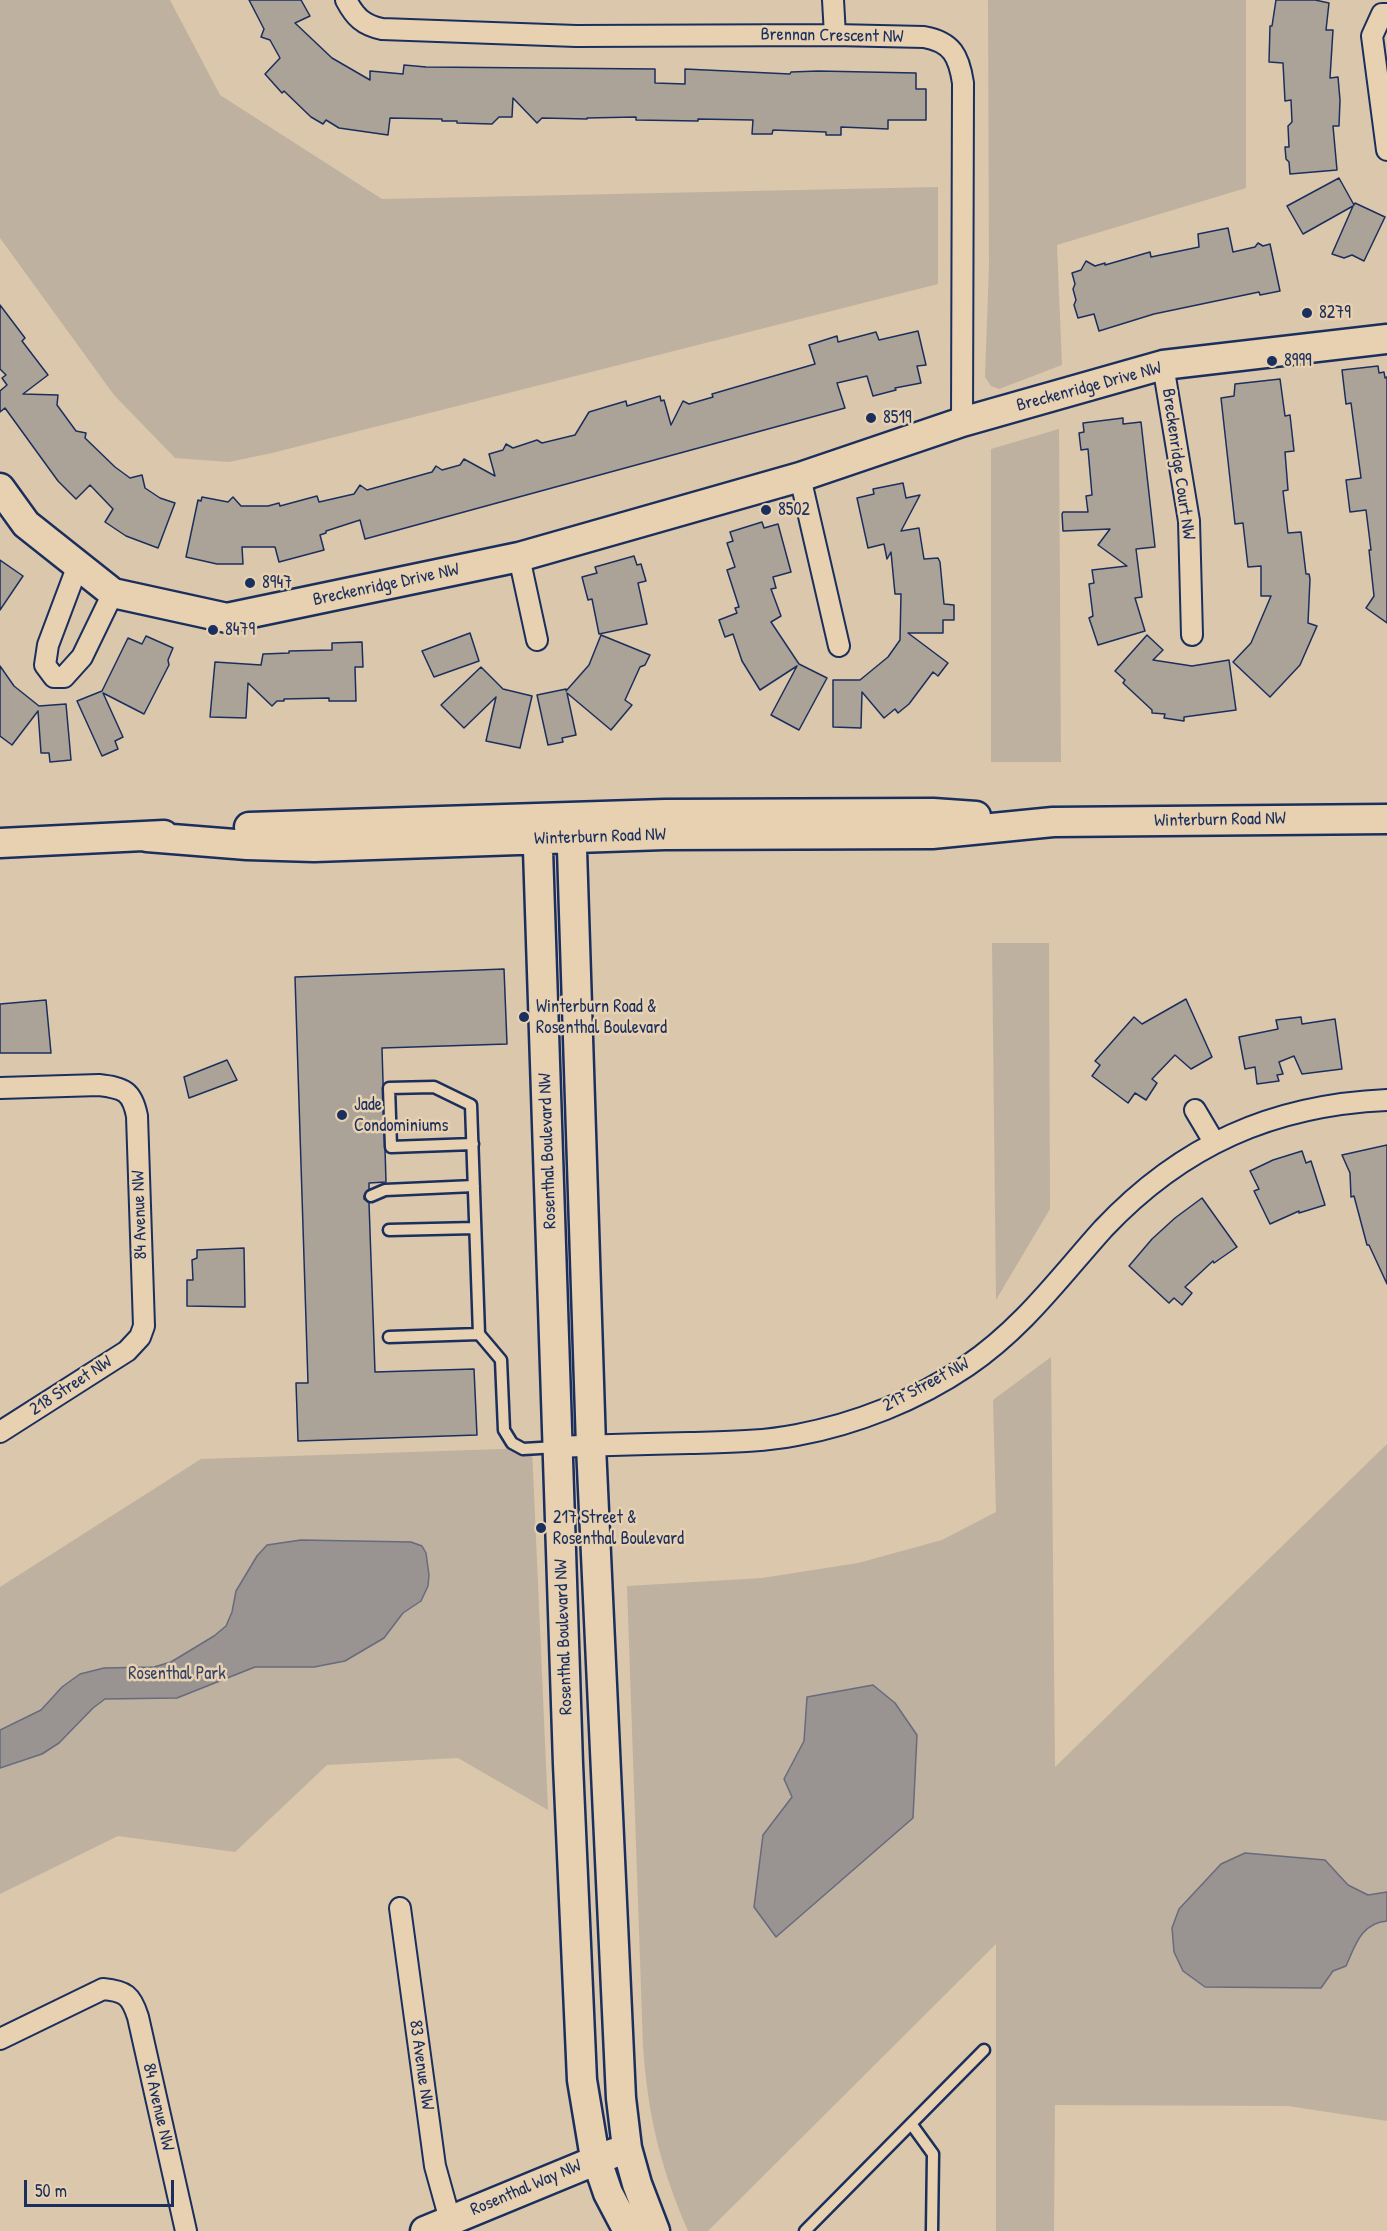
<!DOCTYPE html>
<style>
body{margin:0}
#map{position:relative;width:1387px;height:2231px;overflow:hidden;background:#dbc7ab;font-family:"Patrick Hand",sans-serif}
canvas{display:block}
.scale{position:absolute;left:24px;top:2180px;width:150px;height:27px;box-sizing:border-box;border:3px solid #1b2f5e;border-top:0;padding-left:8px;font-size:18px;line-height:21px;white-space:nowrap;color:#1b2f5e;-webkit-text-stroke:4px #e7d1b0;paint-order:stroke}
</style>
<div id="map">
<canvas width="1387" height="2231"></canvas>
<div class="scale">50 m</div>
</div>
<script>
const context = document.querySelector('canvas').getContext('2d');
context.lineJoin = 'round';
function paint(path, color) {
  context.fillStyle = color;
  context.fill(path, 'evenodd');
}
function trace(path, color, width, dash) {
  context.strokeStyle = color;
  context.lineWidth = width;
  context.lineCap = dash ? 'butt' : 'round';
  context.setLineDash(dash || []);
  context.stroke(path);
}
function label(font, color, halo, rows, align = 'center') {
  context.font = font + ' "Patrick Hand",sans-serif';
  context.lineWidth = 5;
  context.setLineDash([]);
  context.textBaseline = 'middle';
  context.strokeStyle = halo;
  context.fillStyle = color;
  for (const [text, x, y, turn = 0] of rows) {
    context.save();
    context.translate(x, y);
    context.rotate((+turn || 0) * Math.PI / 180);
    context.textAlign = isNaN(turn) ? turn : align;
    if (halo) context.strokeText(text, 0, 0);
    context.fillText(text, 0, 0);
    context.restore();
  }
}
const green = new Path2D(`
 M0,0H170L220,95L382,199L938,187V284L272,453L229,462L175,458L114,395L0,238Z
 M988,0H1246V188L1057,245L1062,365L999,389L991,386L985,377L989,266Z
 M1059,429L1061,762H991V449Z
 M992,943H1049L1050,1209L996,1300Z
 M1051,1357L1055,1767L1387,1444V2121L1288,2106L1055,2105L1054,2231H996V1944L708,2231H688C660,2166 648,2116 643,2046L627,1586L762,1578L858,1563L942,1540L996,1512L993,1400Z
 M532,1448L548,1810L458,1758L327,1765L235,1852L118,1836L0,1894V1587L201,1459Z`);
const water = new Path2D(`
 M301,1540L411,1542L422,1546L426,1553L429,1575L428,1586L421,1601L403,1613L384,1638L345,1661L314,1667H255L177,1698L105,1699L93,1708L59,1743L42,1754L0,1768V1730L41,1710L62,1687L80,1674L104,1668L154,1667L171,1662L214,1636L226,1626L232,1612L236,1591L257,1556L267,1545Z
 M873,1685L895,1703L917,1735L913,1818L776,1937L754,1907L763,1835L792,1797L784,1779L804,1741L807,1697Z
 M1245,1853L1325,1860L1348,1885L1368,1895L1387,1892V1921C1361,1923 1355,1946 1346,1966L1333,1971L1321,1988L1205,1987L1183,1971L1174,1952L1172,1928L1179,1909L1221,1864Z`);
const building = new Path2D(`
 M249,0H301L310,16L295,23L332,58L370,80V71L403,74L404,65L426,67L655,69V83L685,84V69L790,74L791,72L818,71L916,73V89H926V120H888V129L841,127V135H826V132L773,130L772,134H752L753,120L698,119V121L636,120V117L587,118V119L542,118L537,123L513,98L512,117H499L492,124L457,123V121H442V119L390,118L388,135L339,128L326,120L323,124L311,117L284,91L282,93L265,74L280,58L270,40L261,37L264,29Z
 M1276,0H1315L1329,3L1326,30H1333L1330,78L1338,77L1340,100L1339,126H1333L1337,170L1290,174L1289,162L1286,159L1285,147H1289L1288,126L1292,122L1291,100L1285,101L1283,63L1269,62L1270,26H1272Z
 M1339,178L1354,205L1355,203L1385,217L1364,261L1352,255L1344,258L1332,254L1353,206L1303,234L1287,206Z
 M1228,228L1233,252L1255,247L1258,243L1263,246L1270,244L1280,291L1260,295L1259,292L1154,314L1099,331L1094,314L1078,318L1074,305L1076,300L1073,289L1075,284L1072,273L1081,270L1086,261L1095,266L1105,263V265L1150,252L1151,257L1199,247L1198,234Z
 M0,305L25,338L22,341L48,375L23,394L58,395L57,405L76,431L86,433L85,438L115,467L130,478L142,475L145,488L160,498L175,503L158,548L126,536L105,522L113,509L90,485L76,499L58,481L5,408L0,412V391L7,385L2,378L6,375L0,369Z
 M918,331L926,365L917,366L921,383L895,388L896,390L873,396L867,376L837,383L845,408L365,539L360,520L326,531V533L320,535L324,550L279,562L275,547H242L243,564H217L186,557L198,500L201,501L202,497L228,502L233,497L241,506H268L279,503L280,506L317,496L319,502L354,494L360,485L367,490L432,472L436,466L442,470L460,465L464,459L495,476L489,454L503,450L506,444L513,448L537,440L542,443L575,435L589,412L626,401L627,406L660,396L661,401L664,400L671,425L683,401L689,404L713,397L712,394L815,364L809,345L837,336L838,342L876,332L879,340Z
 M1378,366L1379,373L1384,372L1385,378L1387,377V623L1366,608L1374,596L1369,550H1371L1366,510L1350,512L1346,480L1361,478L1351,403L1346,404L1342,370Z
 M1280,379L1285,416L1290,415L1294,451L1285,452L1288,490L1283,491L1288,533L1301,532L1306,574H1309L1310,579L1308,623L1317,626L1300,665L1270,697L1233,662L1251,643L1271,596H1261V566L1248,567L1243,523L1235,524L1221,398L1234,396L1235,384Z
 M1123,418V424L1141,422L1155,547L1136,549L1142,597L1135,598L1145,631L1098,645L1089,618L1093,616L1089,584L1094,583L1092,570L1127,566L1098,545L1110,529L1063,531L1062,514L1063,512H1088L1086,496L1092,495L1088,449L1081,450L1079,433L1084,432L1083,423Z
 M903,483L906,498L920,495L901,531L919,528L924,559L938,558L940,562L944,604L954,605V620H943V633H908L948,663L938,676L933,672L909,704L898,713L895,709L884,718L862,692L861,728L833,727V680H860L888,657L900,640L901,594H895L891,552L887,559L884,544L868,548L857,498L874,494L873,489Z
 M762,522L764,528L778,524L791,572L773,577L776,588L771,589L781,616L771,622L799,664L827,678L799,730L771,715L797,666L760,690L742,661L733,634L725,637L719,620L737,613L735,608L739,607L727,570L735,567L727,543L733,541L730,532Z
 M634,556L637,565L641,564L646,581L638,583L647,624L599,634L592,599L588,600L582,577L597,573L595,567Z
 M0,560L23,576L0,610Z
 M470,633L479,661L434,677L422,651Z
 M601,635L650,655L645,665L640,667L625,700L632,705L611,730L567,693L576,735L562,738L563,742L548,745L537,695L566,689V691L589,665Z
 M1147,635L1163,650L1153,660L1192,666L1229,660L1236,710L1184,717V721L1164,718L1165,714L1152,713V710L1123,683L1125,680L1115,671Z
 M146,636L173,648L168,660L169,665L144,714L103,693L123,737L115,741L118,749L102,756L77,701L102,691L128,638L142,644Z
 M362,642L363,667H355L356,701H329V698L284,699V701H277L272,706L248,683L246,718L210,717L215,662L261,665L263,654L289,653V651L332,650V643Z
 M0,666L14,686L39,706L66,704L71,760L50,762L49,753H41L38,711L12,745L0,736Z
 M481,667L503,689L532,696L520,748L486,741L496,697L464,728L441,705Z
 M504,969L507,1044L382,1048L386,1182L369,1183V1189L364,1196V1199L369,1203L375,1372L474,1369L477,1435L298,1441L296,1383H308L295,977Z
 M1186,999L1212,1057L1191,1069L1175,1055L1152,1079L1157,1083L1146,1100L1135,1093L1128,1103L1092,1076L1100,1065L1095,1061L1134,1017L1142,1024Z
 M46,1000L51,1053H0V1004Z
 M1301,1017L1302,1024L1335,1019L1342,1069L1302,1074L1294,1056L1279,1062L1283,1074L1277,1075L1279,1081L1257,1084L1255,1067L1245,1069L1239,1037L1278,1029L1276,1020Z
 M227,1060L237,1080L189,1098L184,1077Z
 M1387,1145V1284L1369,1245H1367L1354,1196L1351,1197L1350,1173L1342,1155Z
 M1302,1151L1306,1163L1311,1161L1325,1205L1299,1213V1211L1270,1224L1254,1191L1259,1189L1250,1171L1273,1160Z
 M1202,1198L1237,1247L1214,1263L1213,1261L1185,1287L1192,1293L1182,1305L1174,1298L1169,1303L1129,1266L1152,1239L1175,1218Z
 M244,1248L245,1307L187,1306V1280H193L192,1260L197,1258V1250Z`);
const lane = new Path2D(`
 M473,1144L391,1147L389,1088L434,1087L471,1105L479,1334L501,1360L504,1430L512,1443L523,1449L557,1447
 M371,1196L385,1190L474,1186
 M389,1230L475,1228
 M389,1337L479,1334
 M912,2125L933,2154L932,2231
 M805,2231L984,2050`);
const street = new Path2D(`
 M346,0C355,17 363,25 382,29L576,36L835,35L924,37C952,42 959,56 963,83L962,422
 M833,0L835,35
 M1387,14H1382L1372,36L1387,150
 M1163,365L1189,521L1192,635
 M800,477L839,646
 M519,557L537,640
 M78,565L48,645L45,665L54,677H64L82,657L113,593
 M0,1088L99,1085C124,1088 132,1091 137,1116L144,1326L140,1337L127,1351L0,1432
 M1195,1110L1214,1142
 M557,1447C601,1445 645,1444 689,1443C725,1442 762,1442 797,1435C856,1424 917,1400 967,1366C1023,1328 1059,1278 1103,1229C1182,1145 1273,1105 1387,1100
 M400,1908L435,2166L450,2220
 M0,2039L103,1989C125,1991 131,1995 138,2017L186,2231`);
const secondary = new Path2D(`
 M0,488L26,524L113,593L227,618L519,557L800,477L962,422L1163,365L1387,339
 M571,818L591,1446L621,2098L627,2148L637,2184L655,2231
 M537,819L568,1764L582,2080L594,2152L608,2193L628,2231
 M249,827L665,814L933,813L976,816
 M147,837L247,845L314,847L664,835L932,834L1053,822L1387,819
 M0,843L164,835
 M425,2231L614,2153`);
const markers = [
 [1307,313,6,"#1b2f5e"],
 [1272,361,6,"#1b2f5e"],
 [871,418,6,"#1b2f5e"],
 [766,510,6,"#1b2f5e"],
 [250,583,6,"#1b2f5e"],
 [213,630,6,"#1b2f5e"],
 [524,1017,6,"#1b2f5e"],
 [342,1115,6,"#1b2f5e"],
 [541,1528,6,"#1b2f5e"]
];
const streetNames = [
 ["Brennan Crescent NW",832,36,1],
 ["Breckenridge Drive NW",1089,387,-15],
 ["Breckenridge Court NW",1178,464,82],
 ["Breckenridge Drive NW",386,585,-12],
 ["Winterburn Road NW",1220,820,-1],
 ["Winterburn Road NW",600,837,-2],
 ["Rosenthal Boulevard NW",548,1151,-92],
 ["84 Avenue NW",140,1215,-92],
 ["217 Street NW",926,1385,-28],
 ["218 Street NW",71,1386,-33],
 ["Rosenthal Boulevard NW",564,1637,-92],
 ["83 Avenue NW",421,2065,82],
 ["84 Avenue NW",158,2107,77],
 ["Rosenthal Way NW",526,2188,-23]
];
const poiNames = [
 ["8279",1319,313],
 ["8999",1284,361],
 ["8519",883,418],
 ["8502",778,510],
 ["8947",262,583],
 ["8479",225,630],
 ["Winterburn Road &",536,1007],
 ["Rosenthal Boulevard",536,1028],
 ["Jade",354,1105],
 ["Condominiums",354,1126],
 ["217 Street &",553,1518],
 ["Rosenthal Boulevard",553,1539]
];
const parkNames = [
 ["Rosenthal Park",177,1674]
];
paint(green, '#bfb1a0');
paint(water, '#999391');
trace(water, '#676b7d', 1.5);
paint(building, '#aba298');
trace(building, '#1b2f5e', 1.5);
trace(lane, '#1b2f5e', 15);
trace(street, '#1b2f5e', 24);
trace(secondary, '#1b2f5e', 33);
trace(lane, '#e7d1b0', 10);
trace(street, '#e7d1b0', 20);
trace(secondary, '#e7d1b0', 28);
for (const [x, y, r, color] of markers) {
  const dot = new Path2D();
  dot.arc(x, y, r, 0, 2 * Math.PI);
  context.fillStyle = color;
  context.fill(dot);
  trace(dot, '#e7d1b0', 2);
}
label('18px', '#1b2f5e', '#e7d1b0', streetNames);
label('18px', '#1b2f5e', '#e7d1b0', poiNames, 'left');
label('18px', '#344268', '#e7d1b0', parkNames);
</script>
